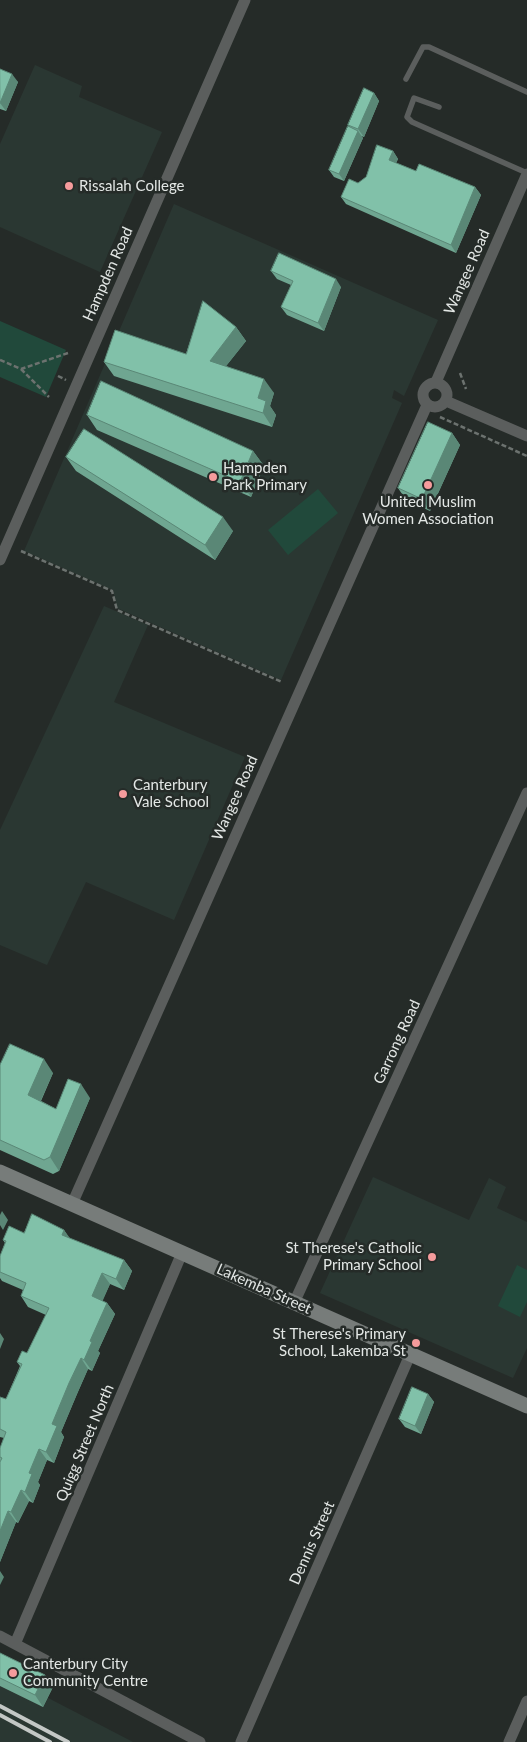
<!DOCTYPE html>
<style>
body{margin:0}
canvas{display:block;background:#252b28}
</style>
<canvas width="527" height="1742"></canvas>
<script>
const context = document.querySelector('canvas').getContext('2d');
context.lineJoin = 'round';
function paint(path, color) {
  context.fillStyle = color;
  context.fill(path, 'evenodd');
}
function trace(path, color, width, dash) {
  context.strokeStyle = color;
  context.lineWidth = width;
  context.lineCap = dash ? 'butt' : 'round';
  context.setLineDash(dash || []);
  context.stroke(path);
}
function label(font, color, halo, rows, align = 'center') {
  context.font = font + ' Lato,sans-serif';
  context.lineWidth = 5;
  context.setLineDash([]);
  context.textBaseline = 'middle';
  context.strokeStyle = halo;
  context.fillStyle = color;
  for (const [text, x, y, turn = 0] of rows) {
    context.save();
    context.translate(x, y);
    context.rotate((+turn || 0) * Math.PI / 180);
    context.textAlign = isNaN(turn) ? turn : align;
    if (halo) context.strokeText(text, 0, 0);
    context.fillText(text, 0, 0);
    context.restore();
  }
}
const built = new Path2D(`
 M35,65L82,86L79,97L162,132L100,272L0,227V144Z
 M174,204L438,320L404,396L394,390L392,398L402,403L281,680L117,608L113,590L24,551Z
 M104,606L148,625L114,702L245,757L174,920L86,882L47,965L0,945V830Z
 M373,1177L469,1220L489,1178L506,1187L497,1208L527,1222V1348L513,1378L320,1293Z
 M0,1673L133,1742H0Z`);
const green = new Path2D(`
 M0,321L66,350L46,397L0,377Z
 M318,489L338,513L288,555L268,530Z
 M517,1265L527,1270V1302L520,1317L498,1306Z`);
const path = new Path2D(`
 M0,360L21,369L68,353
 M21,369L49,397
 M460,373L466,389
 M58,376L66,380
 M440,417L527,456
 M21,551L112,591L117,610L282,682`);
const lane = new Path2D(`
 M406,79L423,47H429L527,92
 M439,107L414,98L407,117L412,122L527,173`);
const street = new Path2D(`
 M436,382L527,174
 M423 395a12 12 0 1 1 24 0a12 12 0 1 1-24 0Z
 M446,401L527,436
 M0,560L245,0
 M72,1204L427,405
 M294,1303L527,793
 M0,1636L200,1742
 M15,1644L182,1253
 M241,1742L410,1355
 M509,1742L527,1701`);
const secondary = new Path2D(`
 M0,1172L527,1406`);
const rail = new Path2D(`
 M0,1706L68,1742
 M0,1715L50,1742`);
const wall = new Path2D(`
 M0,69L18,82L6,111L0,109Z
 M374,93L379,101L364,137L361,136L363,138L344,181L334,177L329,170L350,127L348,125Z
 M393,151L398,159L396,163L416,171L475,187L481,195L456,253L346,204L341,197L366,177Z
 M271,271L341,287L324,331L287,315L281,307L291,285L277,279Z
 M236,327L246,341L226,366L274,393L270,406L276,415L272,427L114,376L104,362L186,354Z
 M87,415L253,451L264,466L251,497L97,430Z
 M452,433L460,445L430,511L406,500L398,488Z
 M66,457L233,531L215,560L76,471Z
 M0,1065L53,1073L41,1101L56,1109L90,1098L59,1171L53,1174L0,1150Z
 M64,1230L69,1238L124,1260L132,1271L124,1290L110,1284L102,1301L107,1303L115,1314L98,1351L100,1353L92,1371L88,1369L77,1394L61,1432L64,1437L54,1463L47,1460L38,1482L40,1485L33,1503L29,1501L18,1523L16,1522L0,1562V1448L4,1438L0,1437V1397L6,1399L20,1366L17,1362L27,1353L46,1315L28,1307L21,1296L23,1290L2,1281L0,1278V1256L5,1243L3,1240L24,1233Z
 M428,1394L434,1402L421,1434L405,1427L399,1419Z
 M0,1653L45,1675L53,1687L43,1707L0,1686Z`);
const shadedWall = new Path2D(`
 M12,74L18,82L6,111L0,103Z
 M374,93L379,101L364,137L358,129Z
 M358,131L363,138L344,181L339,174Z
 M393,151L398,159L394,167L389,160Z
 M475,187L481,195L456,253L451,245Z
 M336,279L341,287L324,331L318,323Z
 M236,327L246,341L219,375L210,361Z
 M264,379L274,393L270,406L276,415L272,427L263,413L258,398Z
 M452,433L460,445L430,511L422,499Z
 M253,451L264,466L251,497L240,482Z
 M223,517L233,531L215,560L205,545Z
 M44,1059L53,1073L37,1109L28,1095Z
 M81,1084L90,1098L59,1171L50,1157Z
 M2,1211L8,1220L3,1230L0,1225V1215Z
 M64,1230L72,1241L62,1235Z
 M124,1260L132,1271L124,1290L116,1279Z
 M102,1273L110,1284L100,1307L92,1296Z
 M107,1303L115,1314L98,1351L100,1353L92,1371L84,1360L90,1341Z
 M0,1333L4,1339L0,1349Z
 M81,1358L88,1369L77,1394L61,1432L64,1437L54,1463L46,1452L52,1424L69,1383Z
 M428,1394L434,1402L421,1434L415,1426Z
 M39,1449L47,1460L38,1482L40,1485L33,1503L25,1492L29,1473Z
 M21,1490L29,1501L18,1523L11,1512Z
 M8,1511L16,1522L0,1562V1531Z
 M0,1571L4,1577L0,1585Z
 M45,1675L53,1687L43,1707L35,1695Z`);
const building = new Path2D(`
 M0,69L12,74L0,103Z
 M364,88L374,93L358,129L348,125Z
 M348,126L358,131L339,174L329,170Z
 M377,145L393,151L389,160L416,171L419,164L475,187L451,245L341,197L349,179L358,183L366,177Z
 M279,253L336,279L318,323L281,307L293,281L271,271Z
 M203,301L236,327L210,361L264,379L258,398L266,401L263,413L104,362L115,330L186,354Z
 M101,381L253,451L240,482L87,415Z
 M428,422L452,433L422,499L398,488Z
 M84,429L223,517L205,545L66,457Z
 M10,1044L44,1059L28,1095L56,1109L68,1079L81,1084L50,1157L44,1160L0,1140V1065Z
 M32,1214L64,1230L62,1235L124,1260L116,1279L102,1273L92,1296L107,1303L90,1341L92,1342L84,1360L81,1358L69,1383L52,1424L57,1426L46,1452L39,1449L29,1473L32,1474L25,1492L21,1490L11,1512L8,1511L0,1531V1462L2,1458L0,1457V1448L6,1432L0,1429V1397L6,1399L22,1364L17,1362L22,1351L27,1353L49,1308L21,1296L26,1283L0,1272V1256L6,1241L3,1240L9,1226L24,1233Z
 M412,1387L428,1394L415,1426L399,1419Z
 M0,1653L45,1675L35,1695L0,1678Z`);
const markers = [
 [69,186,5,"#f59b9c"],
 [213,477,5,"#f59b9c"],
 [428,485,5,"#f59b9c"],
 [123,794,5,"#f59b9c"],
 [432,1257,5,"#f59b9c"],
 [416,1343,5,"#f59b9c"],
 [13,1673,5,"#f59b9c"]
];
const poiNames = [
 ["Rissalah College",79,186],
 ["Hampden",223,468],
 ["Park Primary",223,485],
 ["United Muslim",428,502,"center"],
 ["Women Association",428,519,"center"],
 ["Canterbury",133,785],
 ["Vale School",133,802],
 ["St Therese's Catholic",422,1248,"right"],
 ["Primary School",422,1265,"right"],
 ["St Therese's Primary",406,1334,"right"],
 ["School, Lakemba St",406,1351,"right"],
 ["Canterbury City",23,1664],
 ["Community Centre",23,1681]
];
const streetNames = [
 ["Wangee Road",467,272,-66],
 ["Hampden Road",108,274,-66],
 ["Wangee Road",235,798,-66],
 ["Garrong Road",397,1042,-65],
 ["Lakemba Street",264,1289,24],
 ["Quigg Street North",85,1443,-67],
 ["Dennis Street",312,1543,-66]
];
paint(built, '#2a3732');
paint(green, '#21493b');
trace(path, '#6c726f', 2.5, [5, 2.5]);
trace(lane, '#5b5e5d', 5.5);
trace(street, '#5b5e5d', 11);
trace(secondary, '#777c7a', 15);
trace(rail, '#c3c7c5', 4);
paint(wall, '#6fa691');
paint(shadedWall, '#5a8776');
paint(building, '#81c1a9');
trace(building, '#5a8776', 1);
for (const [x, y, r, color] of markers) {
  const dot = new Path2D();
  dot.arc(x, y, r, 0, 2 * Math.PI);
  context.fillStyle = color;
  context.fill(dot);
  trace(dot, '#252b28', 2);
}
label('15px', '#e3e7e5', '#252b28', poiNames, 'left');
label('15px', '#e3e7e5', '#252b28', streetNames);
</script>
